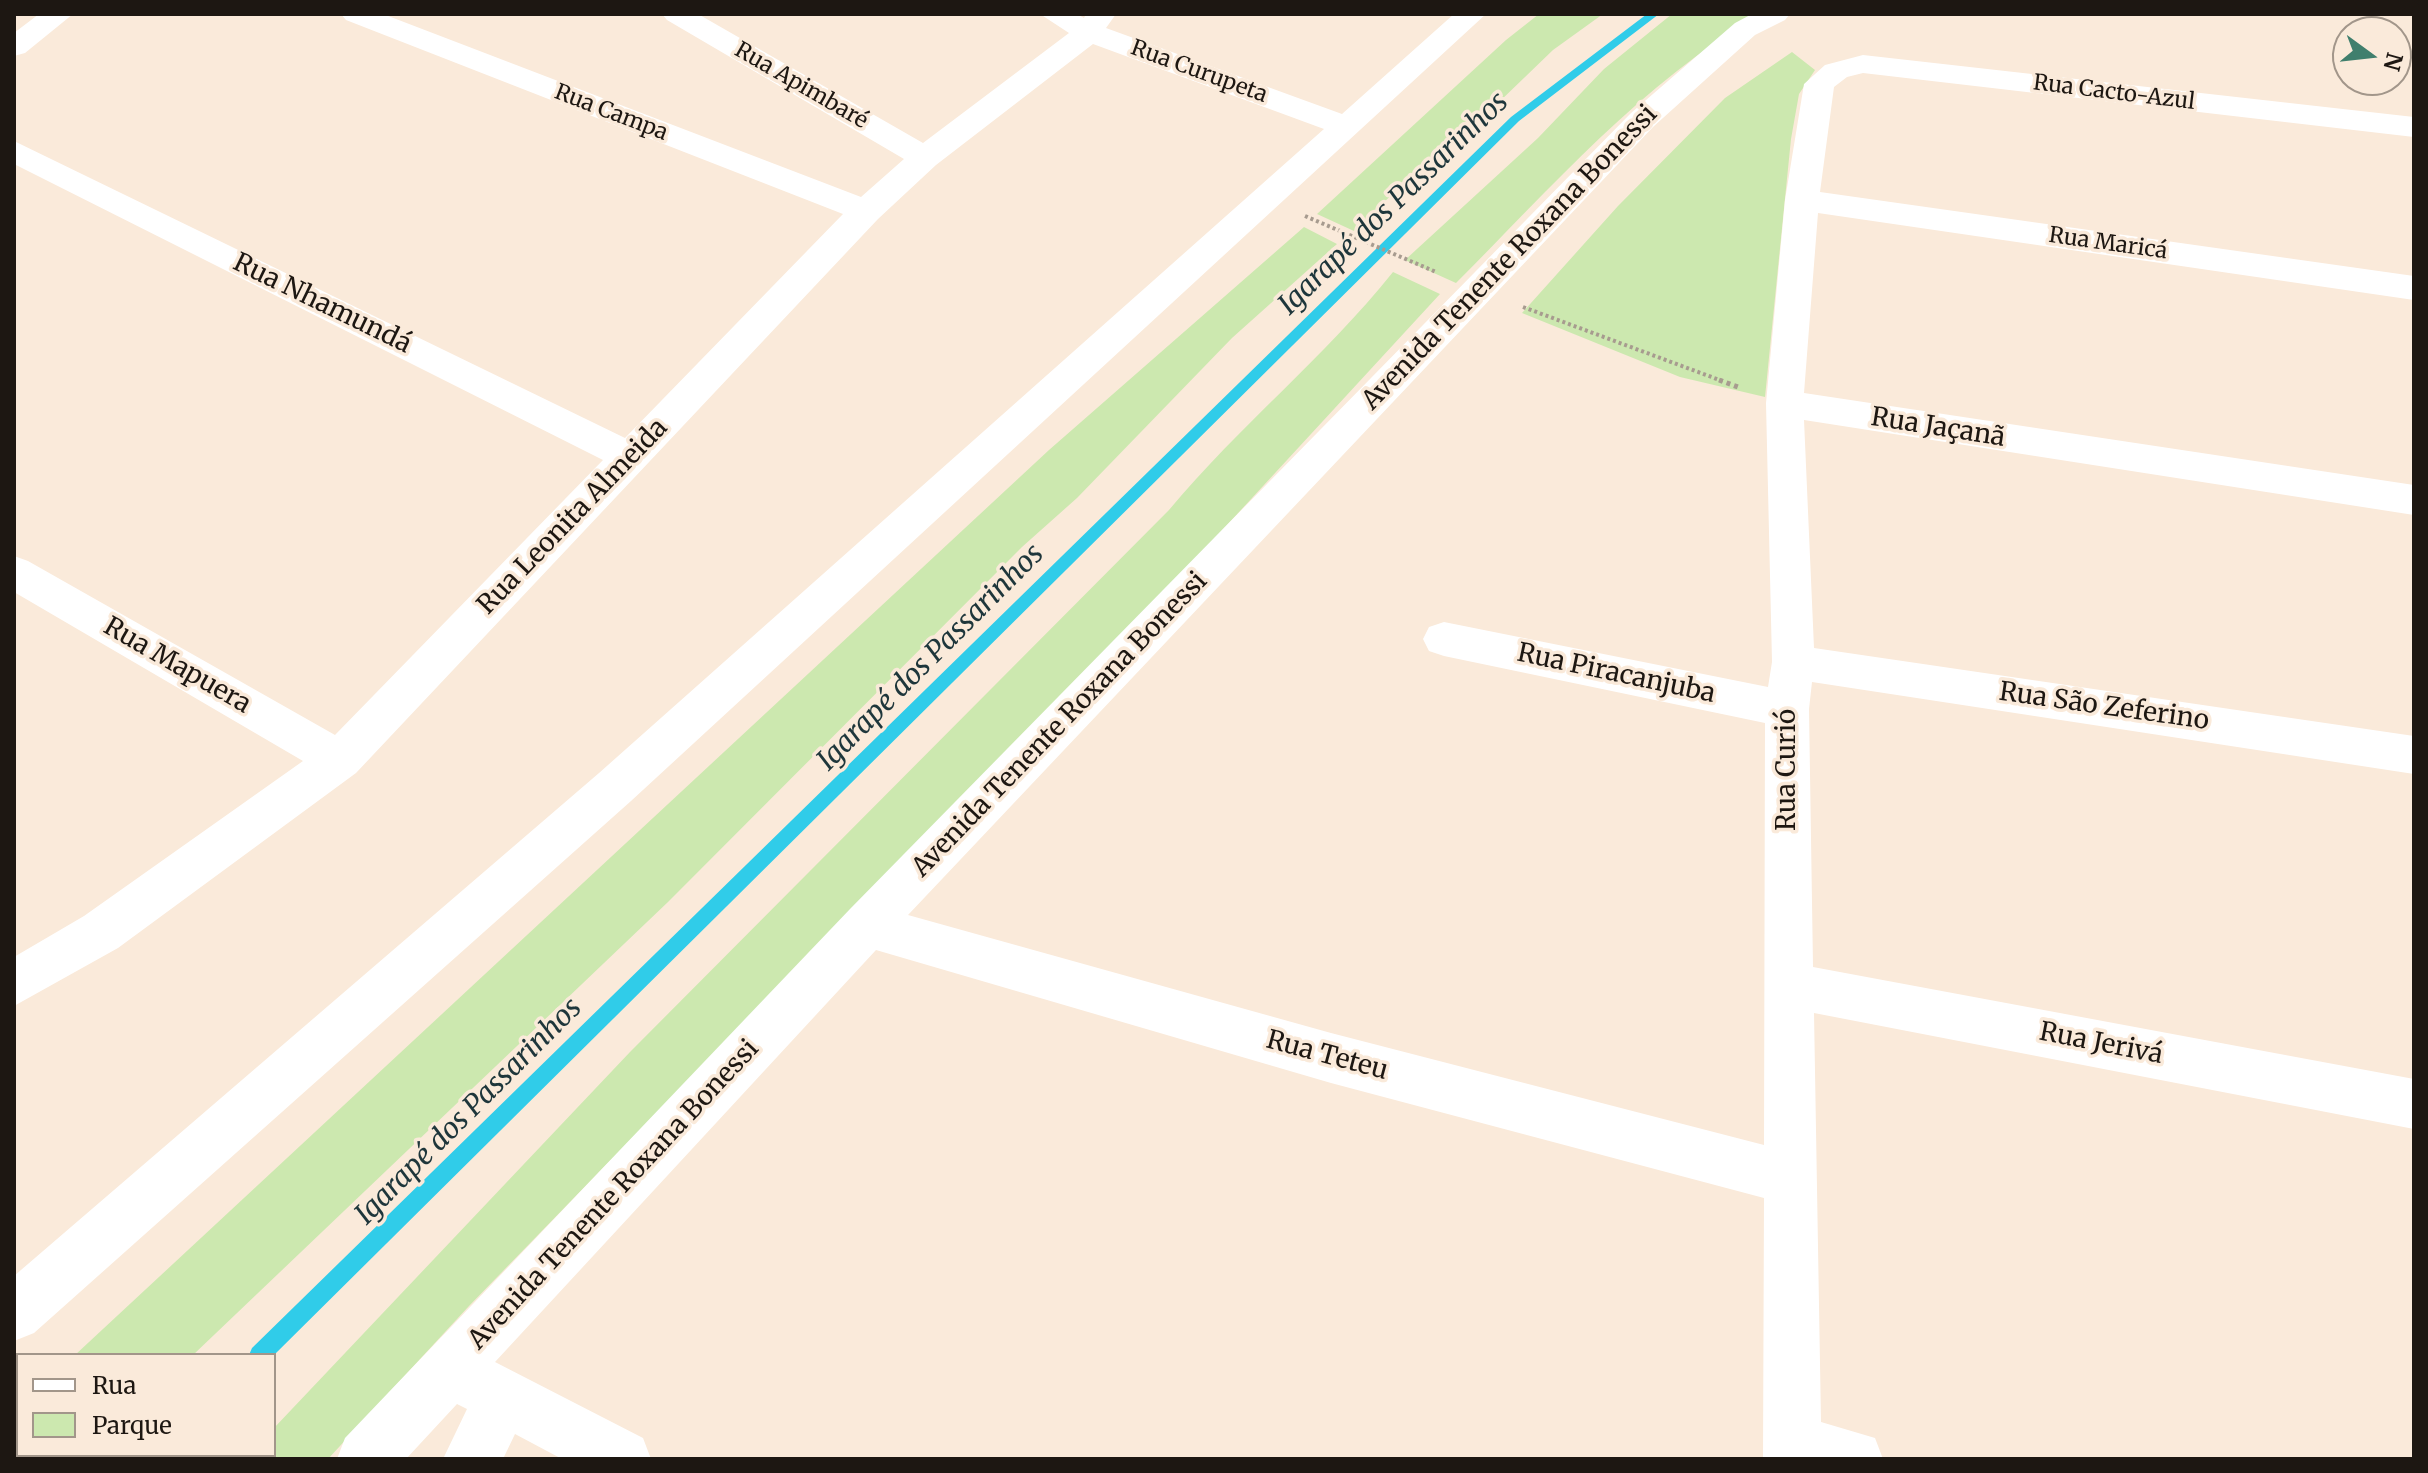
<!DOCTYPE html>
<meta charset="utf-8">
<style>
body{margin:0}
#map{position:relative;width:2428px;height:1473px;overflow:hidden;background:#faeada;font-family:Merriweather,serif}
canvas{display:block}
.frame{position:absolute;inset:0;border:16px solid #1d1712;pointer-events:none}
.legend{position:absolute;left:16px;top:1353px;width:260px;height:104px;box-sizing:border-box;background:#faeada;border:2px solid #a2968a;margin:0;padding:10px 14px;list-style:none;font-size:24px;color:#1d1712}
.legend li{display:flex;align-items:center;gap:16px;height:40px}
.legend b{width:40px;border:2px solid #a2968a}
.north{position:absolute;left:2332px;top:16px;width:80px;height:80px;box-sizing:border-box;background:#faeada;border:2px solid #a2968a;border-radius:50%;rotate:105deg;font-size:22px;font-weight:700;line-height:32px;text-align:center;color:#1d1712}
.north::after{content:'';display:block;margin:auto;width:28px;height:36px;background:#407f6d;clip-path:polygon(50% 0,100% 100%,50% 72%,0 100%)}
</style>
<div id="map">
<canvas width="2428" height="1473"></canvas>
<div class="frame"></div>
<ul class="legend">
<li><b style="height:10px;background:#fff"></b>Rua</li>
<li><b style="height:22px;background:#cce8af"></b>Parque</li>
</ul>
<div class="north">N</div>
</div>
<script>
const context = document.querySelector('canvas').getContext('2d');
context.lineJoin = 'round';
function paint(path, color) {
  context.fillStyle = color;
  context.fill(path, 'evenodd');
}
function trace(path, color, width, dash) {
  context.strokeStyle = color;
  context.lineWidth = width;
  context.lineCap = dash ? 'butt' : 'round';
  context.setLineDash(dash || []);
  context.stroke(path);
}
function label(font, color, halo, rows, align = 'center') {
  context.font = font + ' Merriweather,serif';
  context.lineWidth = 7;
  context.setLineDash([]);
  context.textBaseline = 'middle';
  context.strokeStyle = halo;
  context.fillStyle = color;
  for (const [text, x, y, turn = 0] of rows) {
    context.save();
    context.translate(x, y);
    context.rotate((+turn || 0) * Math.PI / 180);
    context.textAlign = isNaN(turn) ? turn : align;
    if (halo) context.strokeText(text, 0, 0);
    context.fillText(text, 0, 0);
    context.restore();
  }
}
const green = new Path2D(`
 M1539,14H1603L1553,50L1469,131L1404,183L1354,231L1317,214L1506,40Z
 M1672,14H1761C1642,82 1552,187 1456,283L1405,260L1538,138L1604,69Z
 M1792,52L1815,70L1799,94L1791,139L1765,397L1680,377L1522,313L1618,206L1725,98Z
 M1304,227L1337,244L1232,338L1077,498L1022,547L668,902L193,1355H75L1049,450Z
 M1393,272L1440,294L1217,536L469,1306L328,1459H242L247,1455H274V1428L630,1052L1169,510C1239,426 1325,357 1393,272Z`);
const stream = new Path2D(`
 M1647,14H1659L1519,121L274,1355H249L252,1348L1511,117Z
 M144,1455H168L166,1459H142Z`);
const pathFar1 = new Path2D(`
 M1305,216L1436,272
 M1523,307L1725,382`);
const path = new Path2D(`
 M1719,380L1738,387`);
const minor = new Path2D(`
 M39,14H73L25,53L14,56V33Z
 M341,14H383L861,197L904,159L667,20L662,14H698L923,143L1069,33L1040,14H1077L1084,18L1086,14H1116L1106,28L1342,114L1454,14H1486L631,801L34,1333L14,1341V1276L599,773L1324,129L1093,44L936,165L878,219L356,773L118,948L14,1006V957L84,916L303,761L14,592V556L28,561L335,735L603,460L14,164V141L625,438L843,214L346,20Z
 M1752,14H1790L1785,20L1755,35L1653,127L908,915L1331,1033L1764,1145L1765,723L1444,656L1429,651L1423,639L1429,627L1444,622L1768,687L1772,662L1766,403L1785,200L1804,84L1825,65L1863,55L2414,117V137L1863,73L1847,77L1834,87L1820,192L2414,276V300L1818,213L1804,393L2414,485V515L1804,420L1814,648L2414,736V774L1812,682L1809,709L1813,967L2414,1079V1129L1814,1013L1821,1422L1875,1438L1883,1459H1763L1764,1198L1331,1083L876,950L495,1362L643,1438L651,1459H562L515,1434L503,1459H443L467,1409L457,1404L406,1459H337L345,1438L850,909L1631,113L1735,23Z`);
const farStreetnames = [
 ["Rua Curupeta",1199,72,20],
 ["Rua Apimbaré",801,86,30],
 ["Rua Cacto-Azul",2114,93,7],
 ["Rua Campa",611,113,21],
 ["Rua Maricá",2108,244,8]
];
const streetNames = [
 ["Avenida Tenente Roxana Bonessi",1510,258,-46],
 ["Rua Nhamundá",322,304,26],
 ["Rua Jaçanã",1938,428,9],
 ["Rua Leonita Almeida",573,517,-46],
 ["Rua Mapuera",177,666,30],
 ["Rua Piracanjuba",1616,674,12],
 ["Rua São Zeferino",2104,707,8],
 ["Avenida Tenente Roxana Bonessi",1060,725,-46],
 ["Rua Curió",1788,770,-90],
 ["Rua Jerivá",2101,1044,11],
 ["Rua Teteu",1327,1056,15],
 ["Avenida Tenente Roxana Bonessi",614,1195,-47]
];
const waterNames = [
 ["Igarapé dos Passarinhos",1394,204,-44],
 ["Igarapé dos Passarinhos",931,658,-45],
 ["Igarapé dos Passarinhos",469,1112,-45]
];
paint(green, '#cce8af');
paint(stream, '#30cce9');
trace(pathFar1, '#a79b8f', 4, [3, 3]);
trace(path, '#a79b8f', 5, [4, 4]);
paint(minor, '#fff');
label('22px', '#1d1712', '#faeada', farStreetnames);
label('26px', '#1d1712', '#faeada', streetNames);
label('italic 28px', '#1e363b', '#faeada', waterNames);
</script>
